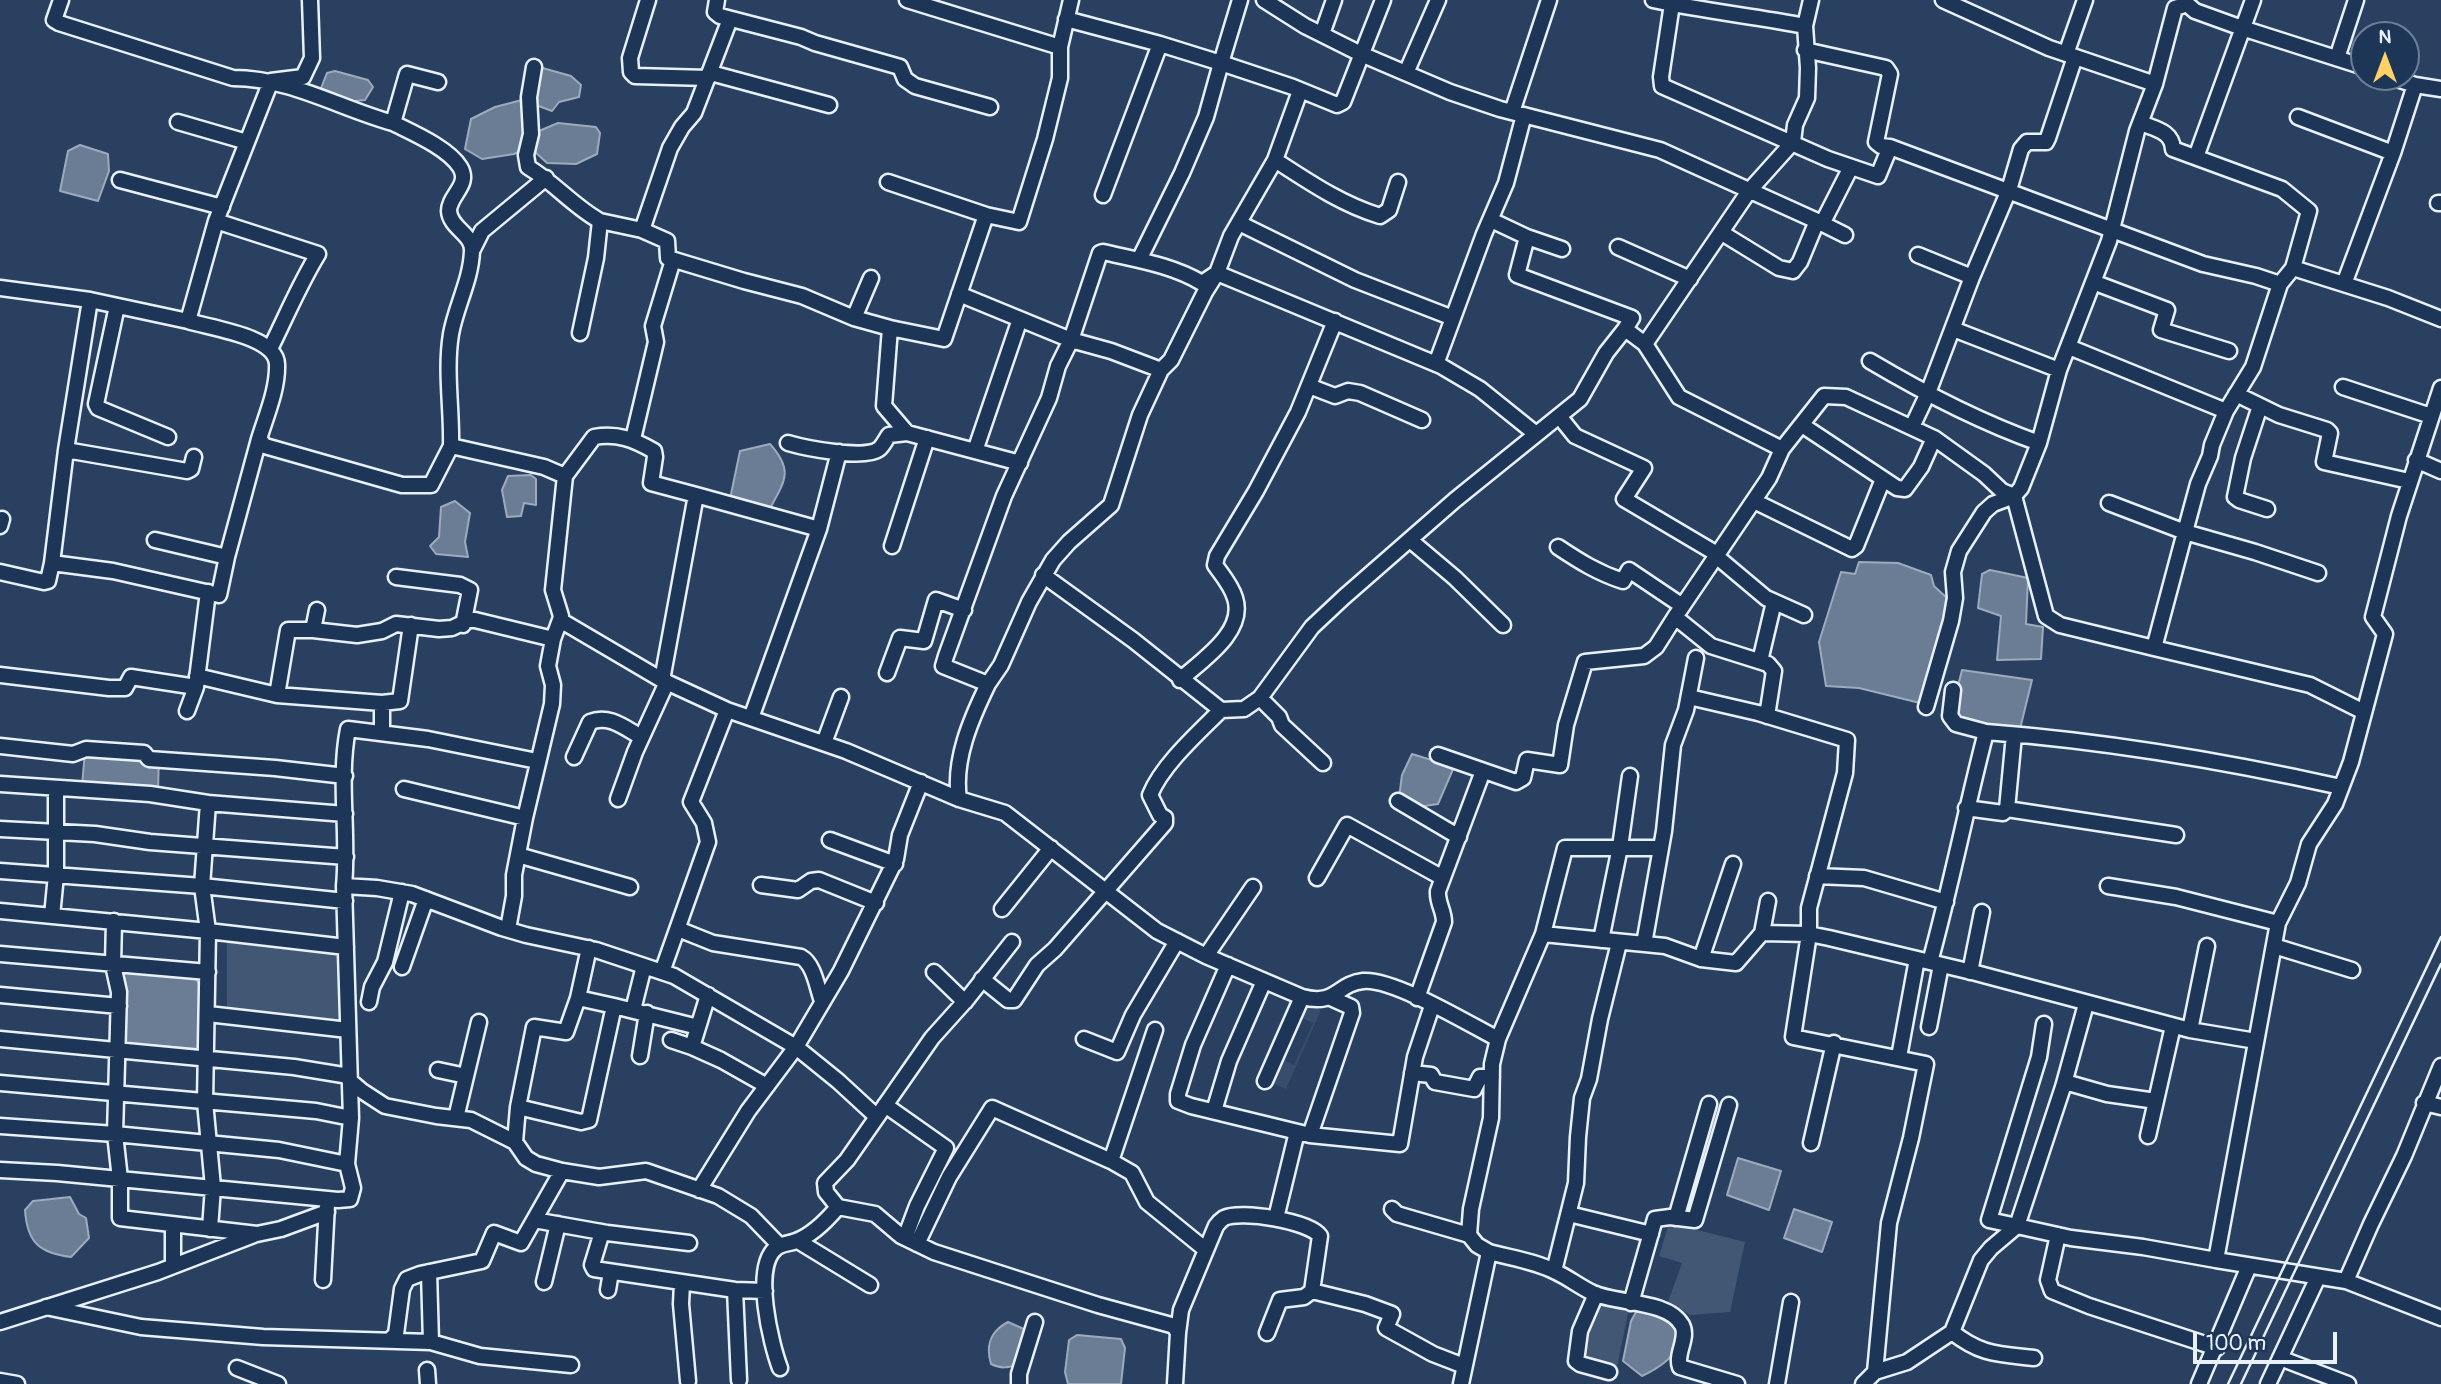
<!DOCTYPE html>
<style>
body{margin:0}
#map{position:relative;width:2441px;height:1384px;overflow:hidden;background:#294061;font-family:Pangolin,sans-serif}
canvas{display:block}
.north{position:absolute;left:2350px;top:21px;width:70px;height:70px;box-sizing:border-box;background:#1d3557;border:2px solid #6e8097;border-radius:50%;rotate:0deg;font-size:19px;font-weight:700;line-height:28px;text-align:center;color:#e8f1f8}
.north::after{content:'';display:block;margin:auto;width:24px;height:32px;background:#ffd166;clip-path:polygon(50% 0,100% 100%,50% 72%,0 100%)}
.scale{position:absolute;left:2193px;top:1332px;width:144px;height:32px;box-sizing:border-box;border:4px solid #e8f1f8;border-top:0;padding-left:9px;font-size:21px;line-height:24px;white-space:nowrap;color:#e8f1f8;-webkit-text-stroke:5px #1d3557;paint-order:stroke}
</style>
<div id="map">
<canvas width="2441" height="1384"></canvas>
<div class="north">N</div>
<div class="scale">100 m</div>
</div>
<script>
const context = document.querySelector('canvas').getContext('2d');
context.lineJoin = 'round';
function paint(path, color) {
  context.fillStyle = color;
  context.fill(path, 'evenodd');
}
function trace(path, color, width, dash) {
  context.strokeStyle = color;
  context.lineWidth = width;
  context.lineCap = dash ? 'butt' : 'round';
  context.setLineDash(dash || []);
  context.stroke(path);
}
const built = new Path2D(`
 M1304,1002L1321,1010L1286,1089L1269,1082ZM1300,1017L1313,1023L1294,1065L1282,1059Z`);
const green = new Path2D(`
 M227,938L340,950V1025L227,1012Z
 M1669,1223L1745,1242L1730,1312L1690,1315L1668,1302L1682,1263L1659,1256Z
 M1597,1301L1629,1309L1617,1367L1580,1358L1583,1336Z`);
const water = new Path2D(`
 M539,67L571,76L581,85L579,97L559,102L552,111L536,105L531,96Z
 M335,71L368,80L373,87L365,100L345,102L321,88L327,73Z
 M522,100L530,121L525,149L514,154L482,159L465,149L471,119L495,107Z
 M558,123L596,127L600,133L597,154L576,164L547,163L534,151L539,131Z
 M80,145L108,154L109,171L98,201L60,191L68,151Z
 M770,444C795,472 784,482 768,512L730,499L740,451Z
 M531,475L536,479V505L524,503L521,516L507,517L502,490L508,476Z
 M455,501L470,513L465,542L468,557L436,554L430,546L439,537L441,507Z
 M1859,562L1898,563L1931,575L1934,586L1949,600L1920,703L1859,688L1826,686L1819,642L1841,572L1855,574Z
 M1990,570L2028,578L2026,624L2043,627L2041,659L1997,660L2001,616L1978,608L1982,574Z
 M1962,670L2032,680L2020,729L1991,728L1951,714Z
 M85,751L159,755L158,791L82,786Z
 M1412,754L1454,767L1438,804L1418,807L1399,798L1402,775Z
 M132,970L195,975L200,987L198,1049L122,1043L123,974Z
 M1738,1158L1781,1171L1769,1210L1727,1195Z
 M70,1197L79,1214L86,1218L89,1238L71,1257C39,1253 27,1242 25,1210L33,1201Z
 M1794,1209L1832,1222L1822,1252L1784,1238Z
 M1644,1311C1696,1328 1684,1356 1642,1376L1623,1361L1631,1321L1636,1312Z
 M1008,1322L1026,1330L1018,1364C1008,1368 1001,1369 991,1364C985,1344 991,1331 1008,1322Z
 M1077,1335L1121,1339L1125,1348L1121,1384H1068L1065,1372L1069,1340Z`);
const minor = new Path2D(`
 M61,0L54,20L59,23L233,78C290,78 339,108 393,123L407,74L438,82
 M310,0L312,58L303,77L271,81L216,221L188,321C210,328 276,336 277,364C278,389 266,416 259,439L265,446L402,485H431L451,446L544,467L565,476L553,590L561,616L560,620L662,680L727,710L846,751L959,799L1005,813L1157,931L1206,956L1302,997C1337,1006 1336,984 1363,981C1393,978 1469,1024 1498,1039
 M648,0L630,58L631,72L635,76L708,78
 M717,0L715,12L720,16L801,37L815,43L900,67L905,79L915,86L990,107
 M907,0L1060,47
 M1240,0L1221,63L1293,87L1337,105L1343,102L1383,0
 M1264,0L1305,26L1361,54L1450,92L1500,109L1660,150L1817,221
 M1653,0C1703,11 1754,16 1805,26
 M1943,0L2049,48L2155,84L2175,8L2187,4L2195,11L2242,28L2364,67
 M1672,4L1661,77L1662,86L1828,159L1878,176L1890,147L2203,264L2256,276L2280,284L2293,268L2388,298L2441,319
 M1066,19L1160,44L1221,63L1206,117L1182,173L1139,260
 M1322,34L1334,0
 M1805,50L1886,68L1890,74L1876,142L1881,146L1890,147
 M2066,54L2085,0
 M2337,58L2356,0
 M534,67L529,97L531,134L526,155L528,167C556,184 573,206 600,221L596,258L580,333
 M711,73L829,105
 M1406,73L1438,0
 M2391,77L2415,85L2441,89
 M1512,112L1549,0
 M2298,117L2393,153
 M178,122L247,142
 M393,123C413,133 448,148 460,167C471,185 449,195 449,211C450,228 473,234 472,251C471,280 456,306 451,334C445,371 452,409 451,446
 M2141,123C2155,129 2172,131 2173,149L2282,189L2309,211L2293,268
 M2196,157L2253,0
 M1275,160C1309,182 1341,204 1380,216L1389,210L1398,182
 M120,180L222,207
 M888,182L986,215L1019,222L1045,139L1060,78V47L1071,0
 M1103,195L1160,44
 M2438,203H2441
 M1491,220L1527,237L1517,275L1632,318L1625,329
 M216,221L318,254C299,285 286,317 270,349
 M600,221L642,230L667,241L668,258L744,281L802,296L854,318L890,328L884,406L907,433L1020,463
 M1239,223L1355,280L1453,318
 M1822,224L1851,167
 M642,230L670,148L682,127L694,113L730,19
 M1722,233L1779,268L1793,271L1800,262L1817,221L1845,235
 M1527,237L1562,249
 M1618,247L1690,279
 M473,249L482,231L546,178
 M1918,255L1972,277L2009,190L2021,149L2027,142H2046L2048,138L2075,57
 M2093,282L2167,310L2161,330L2229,351
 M2280,284L2253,367L2226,411L2212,445L2210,456L2198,484L2185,532L2255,552L2318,573
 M2344,284L2393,153L2415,85
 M0,288L90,300L188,321
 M959,294L1071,340L1111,351L1161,370
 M117,306L96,404L98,408L168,437
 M854,318L871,278
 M890,328L944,339L986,215
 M1953,329L2059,370
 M1645,344L1749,191L1793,142L1795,125L1807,98L1808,68L1805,26L1811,0
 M2069,347L2226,411
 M1870,361C1924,393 1980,422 2039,443
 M1436,364L1484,234L1506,183L1524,115
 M1309,386L1335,396L1348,391L1360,393L1422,420
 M2343,387L2431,416
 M2236,394L2279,415L2327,430L2330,433L2324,462L2409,481
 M2260,406L2243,458L2235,497L2239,500L2267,509
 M1559,416L1575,436L1644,468L1624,499L1717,554
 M1802,425L1897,488L1905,489L1921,467L1934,438
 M1912,427L1928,393L1972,277
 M633,439L656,342L653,326L673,260
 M788,443C805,448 865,460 879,449C883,446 886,439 889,435L907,433
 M66,450L187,471L191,469L194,457
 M975,451L1020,319
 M2416,460L2441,471
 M565,476L594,437C617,433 633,439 654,451L655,457L651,483L696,495L662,680
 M696,495L819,529
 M1754,501L1852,549L1856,546L1883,479
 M2109,503L2185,532L2154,648L2310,685L2364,712
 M0,526L2,519
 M155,540L227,557
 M1410,540L1455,578L1503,625
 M892,546L927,438
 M1558,547C1579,561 1598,573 1623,581L1629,570L1681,605
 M1716,556L1766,598L1804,615
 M52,563L66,450L90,300
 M0,572L44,582L48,581L52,563L113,571L219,595L227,557L259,439
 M1043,575L1133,640L1221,710
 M396,577L460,585L470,590L463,625
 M1675,617L1769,478L1782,449
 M313,630L357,635L382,631L396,624L439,629L452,628L469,620H475L553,639
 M1760,661L1774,602
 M887,673L900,638L924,641L936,600L964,610
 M0,675L109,688H125L131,677L196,687L208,592
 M197,676L277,695L288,630H313L317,610
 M1180,680C1202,660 1246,632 1235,598C1231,585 1222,575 1215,565L1217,556L1256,491L1298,412L1335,321
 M988,684L1001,665L1029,602L1053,560L1069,542L1111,505L1140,415L1161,370L1171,360L1205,292L1217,273L1231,236L1275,160L1300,91
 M1953,690L1950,716L1956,724L1986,732
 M277,695L382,703V732
 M1689,697L1758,713L1847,740L1845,773L1809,908V934L1793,1037L1926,1064L1911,1138L1889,1223L1875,1372
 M1260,698L1279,717L1282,725L1323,763
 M382,703L400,701L411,625
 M1926,707L1951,621L1955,598L1953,572L1959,551L1984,512L1993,504L2014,496L2046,616L2060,625L2154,648
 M187,711L196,687
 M751,718L819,529L839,452
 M2014,735L2007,809L2176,835
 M824,743L841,697
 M0,746L73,754L86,749L144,753L149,759L275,768L345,776
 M1438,755L1516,782L1523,778L1527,760L1560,765L1566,725L1585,662L1644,656L1656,647L1675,617L1711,646L1768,664L1774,671L1767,716
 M574,757L590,722C609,714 625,728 641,737
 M0,784L150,794L208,803L202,886L208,931L0,911
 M404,789L525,818
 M618,799L635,752L667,682
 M959,799C953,760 971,719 988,684L943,666L946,656L1004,496L1049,398L1058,366L1071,340L1100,253L1103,252C1137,260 1172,265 1202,283L1217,273L1441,366L1480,389L1536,434
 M1398,801L1459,837
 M208,803L345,814
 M1966,808L2003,813L2007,809
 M0,829L95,834L150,842L346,857
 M830,840L895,864
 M518,855L630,887
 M0,871L202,886L345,901
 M1817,876L1864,878L1946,902
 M1317,878L1347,825L1443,878
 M761,885L798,890L811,881L819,880L876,903
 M344,886L377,888L412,894L502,928L526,935L596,950L674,976L796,1047L838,1081L876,1116
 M2108,886L2176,897L2278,923
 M1002,909L1051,848
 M52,916L56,875V788
 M114,921L113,965L119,992L115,1134L120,1179V1218L257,1234L281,1229L327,1212
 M508,929L514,896V875L525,818L552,704L553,685L548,666L553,639L560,620
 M678,929L713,943L801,957C814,964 817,987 822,1001
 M1762,933L1768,901
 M1543,934L1565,848H1661
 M1601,940L1620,847L1630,776
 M1012,942L968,998L932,1038L847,1160L825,1183L826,1192L838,1207L875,1214L901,1236L934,1252L1098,1305L1171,1325L1175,1327L1178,1333L1175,1384
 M1644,944L1664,831L1673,745L1686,710L1696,658
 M2274,946L2352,970
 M0,954L208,972
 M1206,956L1253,887
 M1701,959L1733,864
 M1930,962C1951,886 1966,809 1986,732C2105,741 2224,761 2341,787
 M1228,965L1193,1045L1178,1094V1101L1191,1106L1310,1135L1400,1144L1415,1057L1432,1006
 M402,967L426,899
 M662,972L708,842L704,823L691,802L727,710
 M934,972L965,1002
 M1970,972L1982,912
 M982,979L1008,1000H1014L1037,965L1055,949L1165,823V818L1160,815L1150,795C1162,765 1198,733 1221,710L1244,709L1260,698L1312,627L1344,597L1455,500L1580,399L1606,353L1625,329L1645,344L1679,397L1782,449L1824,396L1846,397L1934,438L1984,474L2002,491L2014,496L2021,488L2039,443L2059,370L2109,241L2137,131L2155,84
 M0,995L119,1006
 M708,995L692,1047L721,1060L767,1086
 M578,998L614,1006
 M1417,998L1444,922C1444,910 1437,903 1438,891L1483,771
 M369,1002L372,987L385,962L402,892
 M633,1010L644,966
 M208,1014L348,1030
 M2044,1024L2039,1057L1989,1220L2017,1226L2063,1087L2086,1004
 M1929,1027L1941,965
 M2190,1030L2207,946
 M0,1039L294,1067L349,1076
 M1084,1039L1117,1052L1133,1015L1177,941
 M671,1040L692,1047
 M640,1056L647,1013
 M1899,1057L1917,959
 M438,1070L466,1076
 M1412,1073L1431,1075L1435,1082L1474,1089L1480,1077H1492
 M349,1080L362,1091L385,1106L436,1116L471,1120L515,1142L526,1158L536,1164L562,1171L599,1177L646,1171L718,1196L751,1216L779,1245
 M1265,1081L1302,997
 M2065,1082L2107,1094L2156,1101
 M0,1083L316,1111L351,1118
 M2424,1103L2441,1107
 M885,1105L946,1148L917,1206L905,1238
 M518,1107L581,1122L589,1120L614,1006L698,1027
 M1214,1111L1229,1061L1264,981
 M456,1118L479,1022
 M0,1126L115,1134L279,1150L347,1164
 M1310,1135L1352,1013L1351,1007L1331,998
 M2148,1136L2173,1026
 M515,1142L518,1107L534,1027L566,1032L578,998L589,948
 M1811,1143L1834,1043
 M1111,1161L1155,1030
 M0,1170L57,1173L338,1200L350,1199L353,1188L347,1164L351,1118L344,886C349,834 338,780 348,729L428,739L537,761
 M699,1190L748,1111L796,1047L841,971L896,859L900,835L921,782
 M1392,1209L1397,1214L1469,1235
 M1569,1214L1651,1234
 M1276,1218L1297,1132
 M1676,1218L1709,1104
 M534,1220L607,1233L689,1243
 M210,1229L213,1187L205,1102L208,931L346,947
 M602,1232L592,1265L594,1269L735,1290L765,1291
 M2058,1235L2048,1280L2052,1291L2089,1306L2217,1348
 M798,1241L870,1285
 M917,1244L949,1177L992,1108L1111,1161L1132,1173L1147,1202L1206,1250
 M1489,1252C1511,1258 1535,1261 1556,1272C1569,1278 1580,1287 1593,1293C1617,1304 1668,1300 1682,1325C1689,1338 1675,1354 1680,1367L1737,1384
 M2216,1260L2346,1281L2441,1318
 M173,1266V1225
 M1554,1271L1576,1183L1578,1137L1582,1098L1589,1079L1600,1019L1619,943
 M429,1272L431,1342
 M323,1280L327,1204
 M2346,1281L2371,1224L2404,1156L2441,1066
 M544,1282L558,1224
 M682,1283L681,1304L688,1381
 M608,1290L611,1272
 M735,1290L739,1380
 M1312,1291L1365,1304L1392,1314L1386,1328L1433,1354L1464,1366
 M1596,1294L1580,1331L1576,1361L1580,1364L1609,1372
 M1631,1303L1655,1219L1670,1217L1695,1220L1729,1105
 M46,1307L141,1327L263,1337L431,1342L480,1356L571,1365
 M0,1322L158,1272L254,1235
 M1952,1332C1981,1355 1998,1354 2034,1358
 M1178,1333L1181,1310L1216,1226C1218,1223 1221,1220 1224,1218C1241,1210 1309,1221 1320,1236L1312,1291L1304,1297L1280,1300L1267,1333
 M391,1339L396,1334L402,1289L407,1279L420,1274L482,1261L494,1233L521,1243L562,1171
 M2280,1358L2348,1384
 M237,1368L278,1384
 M780,1368C771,1344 752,1267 776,1248C782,1243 789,1244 796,1241C813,1235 827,1220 838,1207
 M427,1370L428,1384
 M0,1381L17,1384
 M1019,1384V1374L1035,1322
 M1461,1384L1489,1252L1477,1245L1469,1235L1471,1209L1491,1118L1492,1064L1498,1039L1543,934L1665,946L1701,959L1736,963L1762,933L1809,934L1829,938L1976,973L2190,1030L2256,1041
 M1777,1384L1791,1302
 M1863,1384L1875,1372L1907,1362L1952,1332L1981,1260L1991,1248L2017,1226L2071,1238L2143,1247L2216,1260L2278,923L2298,883L2309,844L2335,804L2351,762L2385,634L2373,617L2399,516L2441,388
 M2199,1384L2249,1266
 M2268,1384L2318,1277`);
const rail = new Path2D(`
 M2228,1384L2441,937
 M2241,1384L2441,964`);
paint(built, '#364d6b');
paint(green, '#415774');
paint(water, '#6b7c95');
trace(water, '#9dabbd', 2);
trace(minor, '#e8f1f8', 19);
trace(minor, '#1d3557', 14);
trace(rail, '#e8f1f8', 2.5);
</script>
